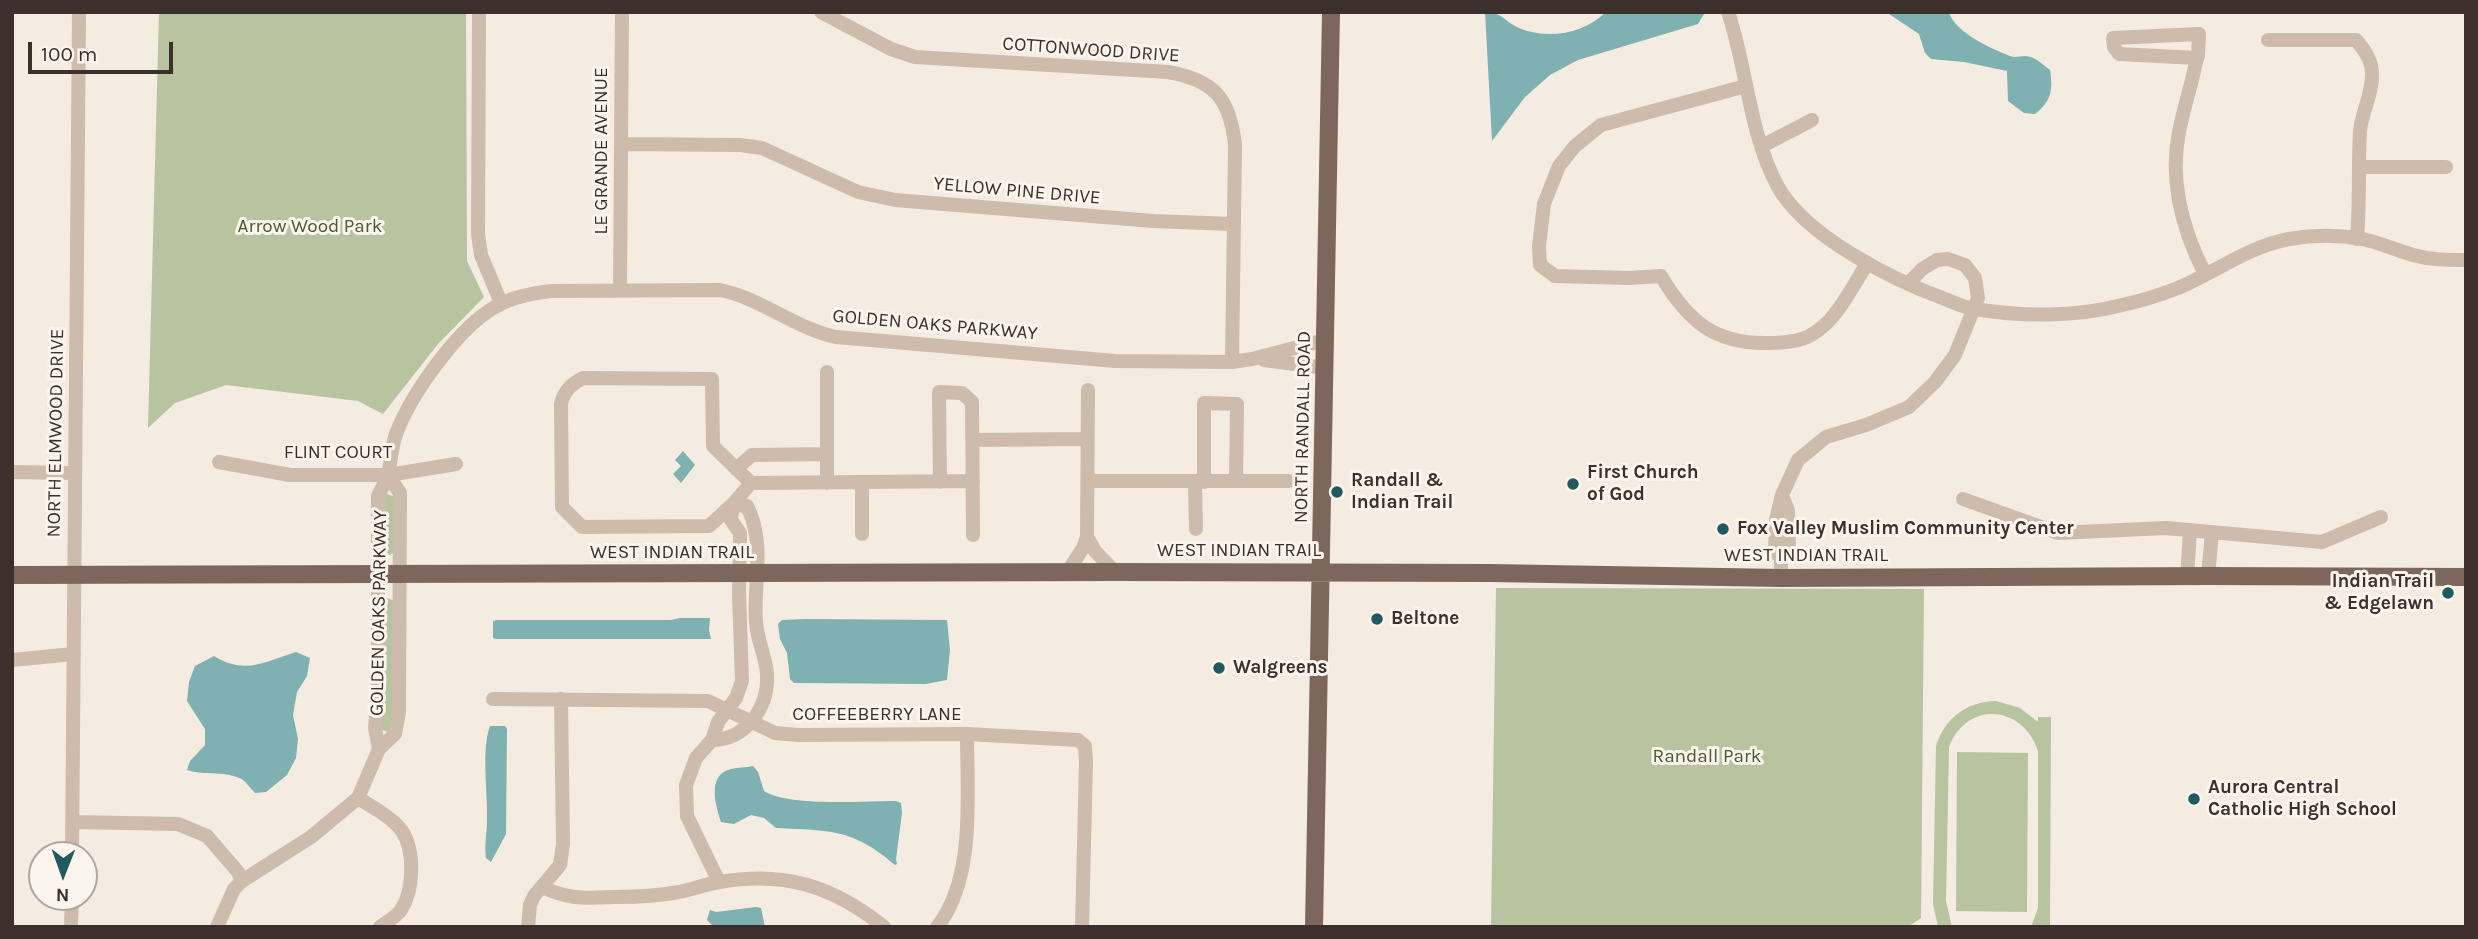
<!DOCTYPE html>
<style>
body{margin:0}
#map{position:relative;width:2478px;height:939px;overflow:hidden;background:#f4ebe1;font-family:Karla,sans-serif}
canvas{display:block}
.frame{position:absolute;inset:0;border:14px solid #3b302b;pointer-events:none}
.north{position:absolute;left:28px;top:841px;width:70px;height:70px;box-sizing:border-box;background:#fbf5ee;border:2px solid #aea6a0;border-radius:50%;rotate:181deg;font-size:19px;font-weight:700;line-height:28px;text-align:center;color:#3b302b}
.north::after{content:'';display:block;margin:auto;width:24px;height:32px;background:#1f5a5e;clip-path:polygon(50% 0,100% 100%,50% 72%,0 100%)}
.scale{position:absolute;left:28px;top:42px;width:145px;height:32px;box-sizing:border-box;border:4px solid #3b302b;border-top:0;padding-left:9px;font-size:21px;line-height:24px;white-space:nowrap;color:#3b302b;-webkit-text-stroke:5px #fbf5ee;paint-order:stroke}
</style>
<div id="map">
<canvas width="2478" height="939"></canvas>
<div class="frame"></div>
<div class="north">N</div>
<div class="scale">100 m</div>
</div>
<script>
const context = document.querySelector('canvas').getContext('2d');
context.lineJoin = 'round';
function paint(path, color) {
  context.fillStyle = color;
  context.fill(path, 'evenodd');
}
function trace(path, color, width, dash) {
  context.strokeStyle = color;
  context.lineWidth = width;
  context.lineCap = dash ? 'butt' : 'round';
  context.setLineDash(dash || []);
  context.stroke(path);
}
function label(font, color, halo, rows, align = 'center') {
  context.font = font + ' Karla,sans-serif';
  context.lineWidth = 6;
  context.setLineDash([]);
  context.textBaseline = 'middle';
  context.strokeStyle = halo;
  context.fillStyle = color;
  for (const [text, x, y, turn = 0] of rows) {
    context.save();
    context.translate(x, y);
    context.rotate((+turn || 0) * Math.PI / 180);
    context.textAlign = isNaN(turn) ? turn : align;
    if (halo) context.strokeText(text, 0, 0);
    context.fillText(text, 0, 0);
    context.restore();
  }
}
const green = new Path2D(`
 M159,12H466L467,261L484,297L438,344L383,414L358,401L226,385L175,403L148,428Z
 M387,494L393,496L394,552L390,555L384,554L385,496Z
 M1496,588L1924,589L1921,918L1908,927H1491Z
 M388,598L394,601V706L389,731L387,732L381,729L384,601Z
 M1996,701L2020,708L2038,722V717H2051L2050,927H2031L2038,908V751C2023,705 1967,700 1949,747L1946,901L1952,927H1938L1933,904L1936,746C1945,718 1966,702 1996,701Z
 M1957,752L2028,753L2027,912L1956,911Z`);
const water = new Path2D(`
 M1485,12C1502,12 1505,22 1519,28C1547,40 1584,34 1606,12H1703L1704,14L1698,24L1578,60L1550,75L1525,97L1492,141Z
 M1886,12H1949C1954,32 1992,49 2010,56C2015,58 2020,56 2026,56C2036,57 2042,64 2050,70C2053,89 2052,101 2035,114L2024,113L2008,101L2007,71L1964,62L1931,59L1925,53L1919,34Z
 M683,451L695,465L681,483L673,474L681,466L675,460Z
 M680,618H710L709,630L711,639H496L493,638V621L497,620H671Z
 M805,619L947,620L950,650L947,680L926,684L794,683L790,679L787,653L780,639L778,624L782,620Z
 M296,652L310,658L307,676L297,692L293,715L298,739L296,758L287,775L266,792L255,793C251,789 247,783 243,780C227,770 204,776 187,770L190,761L205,745V729L187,701L189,682L195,666L214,656C245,675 264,662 296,652Z
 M490,726H505L507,729L506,834L491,862L486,858C484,845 487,833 487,820C488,793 481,750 490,726Z
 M753,766L758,772L764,791C789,807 864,801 896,801L901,803L902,813L896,859L897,864L895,865C852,828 830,831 776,828L764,818L751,815L734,824L721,822C716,806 706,775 731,769C738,767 746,768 753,766Z
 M756,907L761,908L765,927H714L707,920L710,910L716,912Z`);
const minor = new Path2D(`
 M479,12L478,234L481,255L501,303
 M821,12L891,49L915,57L1168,72C1214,80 1230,98 1235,145L1232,362
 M1728,12C1747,68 1749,132 1777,185C1804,236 1893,280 1945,299C1955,303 1965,308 1975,309C2022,317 2076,317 2122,305C2141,301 2160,295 2178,288C2216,272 2247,247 2289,239C2312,235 2339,235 2363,239C2380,243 2396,250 2413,255C2431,260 2448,260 2466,260
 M2268,40H2356C2364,49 2372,60 2372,73C2373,93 2362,111 2360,131C2358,167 2360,203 2357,239
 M2197,58L2119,54L2114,47L2113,38L2199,34L2198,56L2197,58C2192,83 2184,107 2179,132C2169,182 2182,229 2205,274
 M1746,86L1601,125L1575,146L1559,166L1544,204L1539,246L1540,265L1555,276L1629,278L1661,276C1688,321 1714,344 1768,343C1781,343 1799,342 1811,335C1837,321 1851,288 1867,264
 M622,144L740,145L762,148L858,192L895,200L1153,221L1232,224
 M1762,146L1812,120
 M2361,167H2446
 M620,289L622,12
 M1264,360L1325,368
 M583,378L712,379L713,446L751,483L733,504L709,526L582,527L562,507L561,404C564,390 572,384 583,378Z
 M973,440L1087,439
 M219,462L290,475H388L456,464
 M736,469L752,455L827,454
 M12,472L75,473
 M1088,481H1289
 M940,482L939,392L962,393L972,402L973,535
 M1195,482L1196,529
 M1204,482V403L1237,404L1236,481
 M751,483L973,481
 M827,483V372
 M1963,499L2058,533L2166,528L2322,542L2381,517
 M862,534V483
 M1087,537L1095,551L1115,572
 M1781,556L1789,551L1788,511L1782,495
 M1068,571L1083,548L1087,537L1088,390
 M2187,576L2190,531
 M2208,576L2212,533
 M1781,578V556L1775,553L1776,520L1782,495L1798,460L1826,437L1866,425L1909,407L1935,382L1955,355L1978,298L1975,278L1965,265L1948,259L1937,260L1922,269L1908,284
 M12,660L74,654
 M493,699L708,701L775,733L798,735L967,734L1078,740L1085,746L1086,762L1082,927
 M712,740C746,740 769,707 767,674C766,657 757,640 756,622C753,582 766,544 747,506L733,504
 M379,749L375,728L378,698V496C382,488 387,479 389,471C391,459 392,445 396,434C411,394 458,328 495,307C512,297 532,293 552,291L720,290C761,298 794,328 836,337L1115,361L1232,362L1252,359L1325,340
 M358,798C372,807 392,817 402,831C415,851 414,890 401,910C396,917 387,922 380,927
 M73,822L178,824L207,836L238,872L242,881
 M72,855L79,12
 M719,882L687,816L686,785L696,758L712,740L718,722L736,698L742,681L739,594L740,533L731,520L733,504
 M542,887C570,900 585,898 615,897C636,897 658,896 679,892C693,889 706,884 720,882C785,871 833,886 884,927
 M71,927L72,897
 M217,927L234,889L242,881L311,837L358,798L379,749L395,734L399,712L400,493L388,475
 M528,927L530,905L534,896L560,865L563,844L561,699
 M937,927C976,878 967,794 967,734`);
const major = new Path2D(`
 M12,575L1115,572L1490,573L1781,578L2208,576L2466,577
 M1314,927L1331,12`);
const markers = [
 [1573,484,7,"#1f5a5e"],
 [1337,492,7,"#1f5a5e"],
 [1723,529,7,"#1f5a5e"],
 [2448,593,7,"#1f5a5e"],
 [1377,619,7,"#1f5a5e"],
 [1219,668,7,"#1f5a5e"],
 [2194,799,7,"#1f5a5e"]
];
const streetNames = [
 ["COTTONWOOD DRIVE",1091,50,4],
 ["LE GRANDE AVENUE",602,151,-90],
 ["YELLOW PINE DRIVE",1017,191,5],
 ["GOLDEN OAKS PARKWAY",935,325,5],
 ["NORTH RANDALL ROAD",1303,427,-89],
 ["NORTH ELMWOOD DRIVE",56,433,-89],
 ["FLINT COURT",338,453],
 ["WEST INDIAN TRAIL",1239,551],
 ["WEST INDIAN TRAIL",672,553],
 ["WEST INDIAN TRAIL",1806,556],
 ["GOLDEN OAKS PARKWAY",379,613,-89],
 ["COFFEEBERRY LANE",877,715]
];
const parkNames = [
 ["Arrow Wood Park",310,227],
 ["Randall Park",1707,757]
];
const poiNames = [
 ["First Church",1587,473],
 ["of God",1587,495],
 ["Randall &",1351,481],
 ["Indian Trail",1351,503],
 ["Fox Valley Muslim Community Center",1737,529],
 ["Indian Trail",2434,582,"right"],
 ["& Edgelawn",2434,604,"right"],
 ["Beltone",1391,619],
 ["Walgreens",1233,668],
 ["Aurora Central",2208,788],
 ["Catholic High School",2208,810]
];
paint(green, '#b8c4a0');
paint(water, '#7fb0b2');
trace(minor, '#cdbbac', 14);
trace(major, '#7d675c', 18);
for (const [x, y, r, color] of markers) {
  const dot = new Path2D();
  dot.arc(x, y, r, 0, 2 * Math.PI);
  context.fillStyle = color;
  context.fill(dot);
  trace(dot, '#fbf5ee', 2.5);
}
label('19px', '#3b302b', '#fbf5ee', streetNames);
label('19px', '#4a5a2e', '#fbf5ee', parkNames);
label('bold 19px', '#3b302b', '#fbf5ee', poiNames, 'left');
</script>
